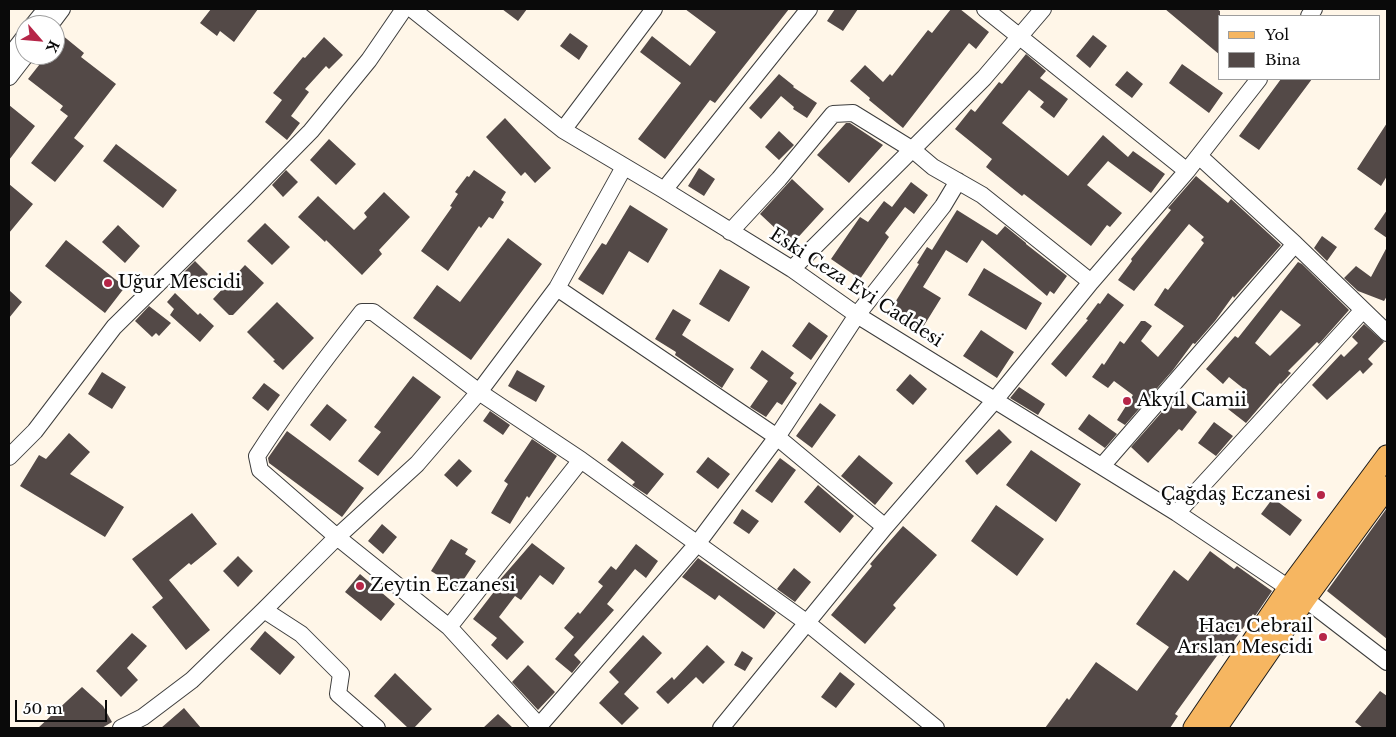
<!DOCTYPE html>
<meta charset="utf-8">
<style>
body{margin:0}
#map{position:relative;width:1396px;height:737px;overflow:hidden;background:#fff6e8;font-family:"Libre Baskerville",serif}
canvas{display:block}
.frame{position:absolute;inset:0;border:10px solid #0a0a0a;pointer-events:none}
.legend{position:absolute;left:1218px;top:15px;width:162px;height:65px;box-sizing:border-box;background:#fff;border:1px solid #9d9d9d;margin:0;padding:6px 9px;list-style:none;font-size:15px;color:#0a0a0a}
.legend li{display:flex;align-items:center;gap:10px;height:25px}
.legend b{width:25px;border:1px solid #9d9d9d}
.north{position:absolute;left:15px;top:15px;width:50px;height:50px;box-sizing:border-box;background:#fff;border:1px solid #9d9d9d;border-radius:50%;rotate:117deg;font-size:14px;font-weight:700;line-height:20px;text-align:center;color:#0a0a0a}
.north::after{content:'';display:block;margin:auto;width:18px;height:22px;background:#b62648;clip-path:polygon(50% 0,100% 100%,50% 72%,0 100%)}
.scale{position:absolute;left:15px;top:700px;width:92px;height:22px;box-sizing:border-box;border:2px solid #0a0a0a;border-top:0;padding-left:6px;font-size:15px;line-height:18px;white-space:nowrap;color:#0a0a0a;-webkit-text-stroke:4px #fff;paint-order:stroke}
</style>
<div id="map">
<canvas width="1396" height="737"></canvas>
<div class="frame"></div>
<ul class="legend">
<li><b style="height:6px;background:#f6b661"></b>Yol</li>
<li><b style="height:14px;background:#534947"></b>Bina</li>
</ul>
<div class="north">K</div>
<div class="scale">50 m</div>
</div>
<script>
const context = document.querySelector('canvas').getContext('2d');
context.lineJoin = 'round';
function paint(path, color) {
  context.fillStyle = color;
  context.fill(path, 'evenodd');
}
function trace(path, color, width, dash) {
  context.strokeStyle = color;
  context.lineWidth = width;
  context.lineCap = dash ? 'butt' : 'round';
  context.setLineDash(dash || []);
  context.stroke(path);
}
function label(font, color, halo, rows, align = 'center') {
  context.font = font + ' "Libre Baskerville",serif';
  context.lineWidth = 5;
  context.setLineDash([]);
  context.textBaseline = 'middle';
  context.strokeStyle = halo;
  context.fillStyle = color;
  for (const [text, x, y, turn = 0] of rows) {
    context.save();
    context.translate(x, y);
    context.rotate((+turn || 0) * Math.PI / 180);
    context.textAlign = isNaN(turn) ? turn : align;
    if (halo) context.strokeText(text, 0, 0);
    context.fillText(text, 0, 0);
    context.restore();
  }
}
const building = new Path2D(`
 M211,9H258L234,42L220,31L217,36L200,23Z
 M502,9H527L518,21Z
 M685,9H789L715,103L710,100L665,159L638,139L681,83L640,52L652,36L690,66L716,32Z
 M835,9H858L843,31L827,21Z
 M951,9H960L989,32L976,49L969,43L903,128L869,100L870,98L850,81L865,65L883,82L890,74L892,76L928,30L932,33Z
 M1165,9H1217L1220,11V55Z
 M570,33L588,46L579,60L560,46Z
 M62,35L84,53L81,57L116,84L74,138L84,146L55,182L31,163L68,116L60,110L63,106L28,79L47,55H55V45Z
 M1093,35L1107,46L1090,68L1076,56Z
 M324,37L343,55L329,69L326,66L305,89L309,92L291,116L300,123L287,140L265,122L282,100L273,93L303,57L305,58Z
 M1026,54L1046,71L1040,78L1068,99L1054,118L1040,107L1044,102L1029,90L1002,123L1068,176L1103,135L1128,157L1133,151L1165,174L1151,193L1108,161L1087,185L1122,213L1110,227L1107,225L1091,246L1024,194L1022,196L986,167L992,159L955,129L971,109L975,112L999,82L1002,84Z
 M1182,64L1223,93L1209,113L1169,83Z
 M1127,71L1143,84L1132,98L1115,85Z
 M779,74L794,86L793,87L817,103L807,118L793,109L794,107L781,96L761,119L749,108Z
 M1281,79H1312L1259,150L1239,136Z
 M9,105L35,126L9,160Z
 M505,118L551,168L535,183L525,172L521,176L486,137Z
 M846,123H850L883,145L849,183L817,155Z
 M1387,123V176L1381,186L1357,169Z
 M779,131L794,145L779,160L765,147Z
 M329,139L356,164L336,185L310,160Z
 M116,144L177,190L163,208L103,161Z
 M699,168L715,179L704,196L688,186Z
 M286,170L298,182L283,197L272,185Z
 M474,170L506,192L501,200L504,202L493,219L489,217L481,228L479,226L448,271L421,251L452,207L450,206L458,194L455,192L467,176L469,177Z
 M1196,176L1228,203L1231,199L1281,245L1234,298L1233,296L1215,321L1195,344L1193,343L1173,370L1125,425L1117,420L1133,395L1114,381L1108,388L1092,377L1102,363L1104,365L1120,341L1124,344L1141,321H1145L1152,326L1141,341L1158,357L1184,326L1154,305L1165,288L1168,290L1204,243L1201,240L1204,237L1189,224L1134,291L1118,280L1132,261L1131,259L1171,210L1168,208Z
 M792,179L824,209L792,244L760,214Z
 M911,182L928,195L914,214L905,207L885,233L889,237L860,279L831,259L860,217L868,222L884,201L892,207Z
 M9,184L33,204L9,233Z
 M384,192L410,217L379,250L382,254L362,275L326,240L325,242L298,217L318,196L354,230L367,217L364,213Z
 M630,205L668,229L648,263L629,251L603,295L578,279L602,243L606,245Z
 M957,210L997,235L1005,226L1026,243V244L1067,276L1054,294L1050,291L1047,296L982,240L967,263L946,250L923,287L941,298L920,332L889,312L919,264L917,263L927,247L932,250Z
 M1387,210V238L1374,229Z
 M265,223L290,247L272,265L247,241Z
 M118,225L140,246L125,263L102,242Z
 M1322,236L1337,247L1327,261L1314,248Z
 M508,238L542,264L471,360L413,318L437,285L460,302Z
 M66,240L125,287L105,313L45,266Z
 M1387,247V296L1384,301L1358,291L1344,278L1356,266L1371,277Z
 M195,261L208,274L199,284L195,280L191,284L181,275Z
 M1298,262L1302,264L1349,310L1319,344L1317,342L1288,371L1291,373L1281,384L1280,383L1246,423L1228,409L1244,389L1229,377L1223,384L1206,369L1235,336L1238,338ZM1281,310L1301,325L1270,356L1255,343Z
 M245,265L264,283L233,315H229L213,299Z
 M984,268L1042,303L1026,330L968,295Z
 M720,269L750,287L729,322L699,304Z
 M9,290L22,302L9,318Z
 M175,293L198,315L200,313L214,326L200,342L170,315L174,309L167,302Z
 M1108,293L1124,305L1066,377L1051,364L1088,320L1086,319L1098,303L1100,304Z
 M277,302L314,338L283,370L273,361L275,360L247,332Z
 M149,306L171,323L159,336L156,333L152,337L135,321Z
 M673,309L691,320L682,335L734,369L722,388L675,355L676,352L655,339Z
 M809,322L828,336L811,360L792,346Z
 M1364,324L1384,342L1368,359L1373,364L1363,374L1360,370L1327,400L1312,385L1341,354L1344,357L1358,343L1352,337Z
 M981,330L1014,352L997,378L963,356Z
 M762,350L794,373L790,378L797,383L782,405L777,402L766,417L750,407L768,381L750,368Z
 M517,370L545,386L536,402L508,386Z
 M102,372L126,387L112,409L88,394Z
 M910,374L927,389L913,405L896,390Z
 M413,376L441,397L378,476L358,461L381,432L374,427Z
 M264,383L280,395L268,411L252,398Z
 M1019,387L1045,404L1038,415L1010,398Z
 M1177,395L1197,412L1182,431L1179,429L1148,463L1131,447Z
 M820,403L836,415L812,448L796,436Z
 M327,404L347,420L330,441L310,425Z
 M490,411L510,425L503,435L483,421Z
 M1089,414L1117,434L1105,448L1078,429Z
 M1214,422L1233,436L1216,456L1198,443Z
 M999,429L1012,442L977,475L965,461Z
 M287,431L364,488L342,517L269,463L268,458Z
 M69,433L90,452L70,474L124,507L105,537L20,486L39,455L46,459Z
 M532,439L557,456L529,498L527,496L510,524L491,513L508,484L504,481Z
 M622,441L664,474L647,495L632,485L635,482L607,460Z
 M1031,450L1081,484L1056,522L1006,485Z
 M859,455L893,483L875,505L841,476Z
 M708,457L730,474L718,489L696,472Z
 M780,458L796,470L772,503L755,491Z
 M459,459L472,471L457,487L444,475Z
 M818,485L854,516L840,533L804,502Z
 M1273,498L1302,520L1290,536L1261,514Z
 M996,505L1044,539L1017,576L971,541Z
 M1387,508V639L1327,591Z
 M742,509L759,521L749,534L733,523Z
 M192,513L217,544L191,565L189,563L169,580L210,630L186,650L152,607L163,598L132,559Z
 M382,524L397,537L383,554L368,541Z
 M903,526L937,555L893,605L896,608L865,644L831,615L872,566L870,564Z
 M451,539L468,549L465,554L476,561L458,588L431,571Z
 M532,543L565,568L553,585L540,575L521,600L515,596L499,617L524,642L507,660L491,645L497,638L473,619L500,584L498,582Z
 M636,544L658,561L646,578L635,569L607,604L614,610L574,655L581,662L572,673L555,659L574,637L564,628L578,612L580,614L603,586L598,582L611,566L616,570Z
 M1210,551L1234,569L1237,566L1272,591L1255,616L1253,614L1223,656L1219,653L1175,714L1178,716L1170,728H1045L1067,698L1069,700L1096,662L1137,691L1169,647L1136,624L1174,570L1188,581Z
 M238,556L253,571L238,587L223,571Z
 M698,558L776,613L764,629L719,595L715,600L682,577Z
 M794,568L811,582L795,602L777,589Z
 M360,574L395,604L381,621L345,592Z
 M265,631L295,657L280,675L250,649Z
 M132,633L147,646L127,668L138,680L121,697L96,671Z
 M643,635L662,653L624,694L639,708L622,725L599,703L619,682L609,672Z
 M707,645L725,662L703,684L696,677L668,704L656,692L672,677L674,680Z
 M742,651L753,658L745,671L734,665Z
 M528,665L555,692L538,710L512,682Z
 M840,672L855,684L836,708L821,697Z
 M395,673L432,709L414,728H408L374,696Z
 M82,687L103,706L112,722L102,728H38Z
 M1380,691L1387,696V728H1363L1355,722Z
 M184,708L201,728H161Z
 M498,714L513,728H483Z`);
const minor = new Path2D(`
 M412,9L563,130L664,190L792,269L857,315L1177,513L1305,599L1387,662
 M985,9L1187,171
 M1309,16L1314,9
 M33,25L46,9
 M50,25L62,9
 M9,57L25,36
 M9,77L26,55
 M563,130L654,9
 M1199,156L1295,244L1387,333
 M664,190L809,9
 M730,232L779,179L833,114L853,113L913,150L933,167L982,195L1091,282
 M792,269L984,78L1043,9
 M557,288L777,437L885,527
 M9,457L35,431L114,327L245,198L311,131L369,60L404,9
 M1102,466L1295,244
 M1177,513L1363,310
 M264,610L301,634L341,674L338,694L377,728
 M449,627L581,460
 M539,726L697,544L777,437L857,315L943,206L958,181
 M121,728L143,717L192,680L264,610L337,537L417,464L479,392L557,288L624,167
 M541,728L449,627L337,537L260,470L257,456C289,406 325,359 362,312H373L479,392L581,460L806,622L936,728
 M721,728L885,527L995,400L1091,282L1187,171L1259,79`);
const major = new Path2D(`
 M1194,728L1289,588L1387,456
 M1216,728L1305,599L1387,487`);
const markers = [
 [108,283,5,"#b62648"],
 [1127,401,5,"#b62648"],
 [1321,495,5,"#b62648"],
 [360,586,5,"#b62648"],
 [1323,637,5,"#b62648"]
];
const poiNames = [
 ["Uğur Mescidi",118,283],
 ["Akyıl Camii",1137,401],
 ["Çağdaş Eczanesi",1311,495,"right"],
 ["Zeytin Eczanesi",370,586],
 ["Hacı Cebrail",1313,627,"right"],
 ["Arslan Mescidi",1313,648,"right"]
];
const streetNames = [
 ["Eski Ceza Evi Caddesi",856,288,33]
];
paint(building, '#534947');
trace(minor, '#3d3d3d', 18);
trace(major, '#1b1b1b', 23);
trace(minor, '#fff', 16);
trace(major, '#f6b661', 21);
for (const [x, y, r, color] of markers) {
  const dot = new Path2D();
  dot.arc(x, y, r, 0, 2 * Math.PI);
  context.fillStyle = color;
  context.fill(dot);
  trace(dot, '#fff', 2);
}
label('18px', '#0a0a0a', '#fff', poiNames, 'left');
label('18px', '#0a0a0a', '#fff', streetNames);
</script>
